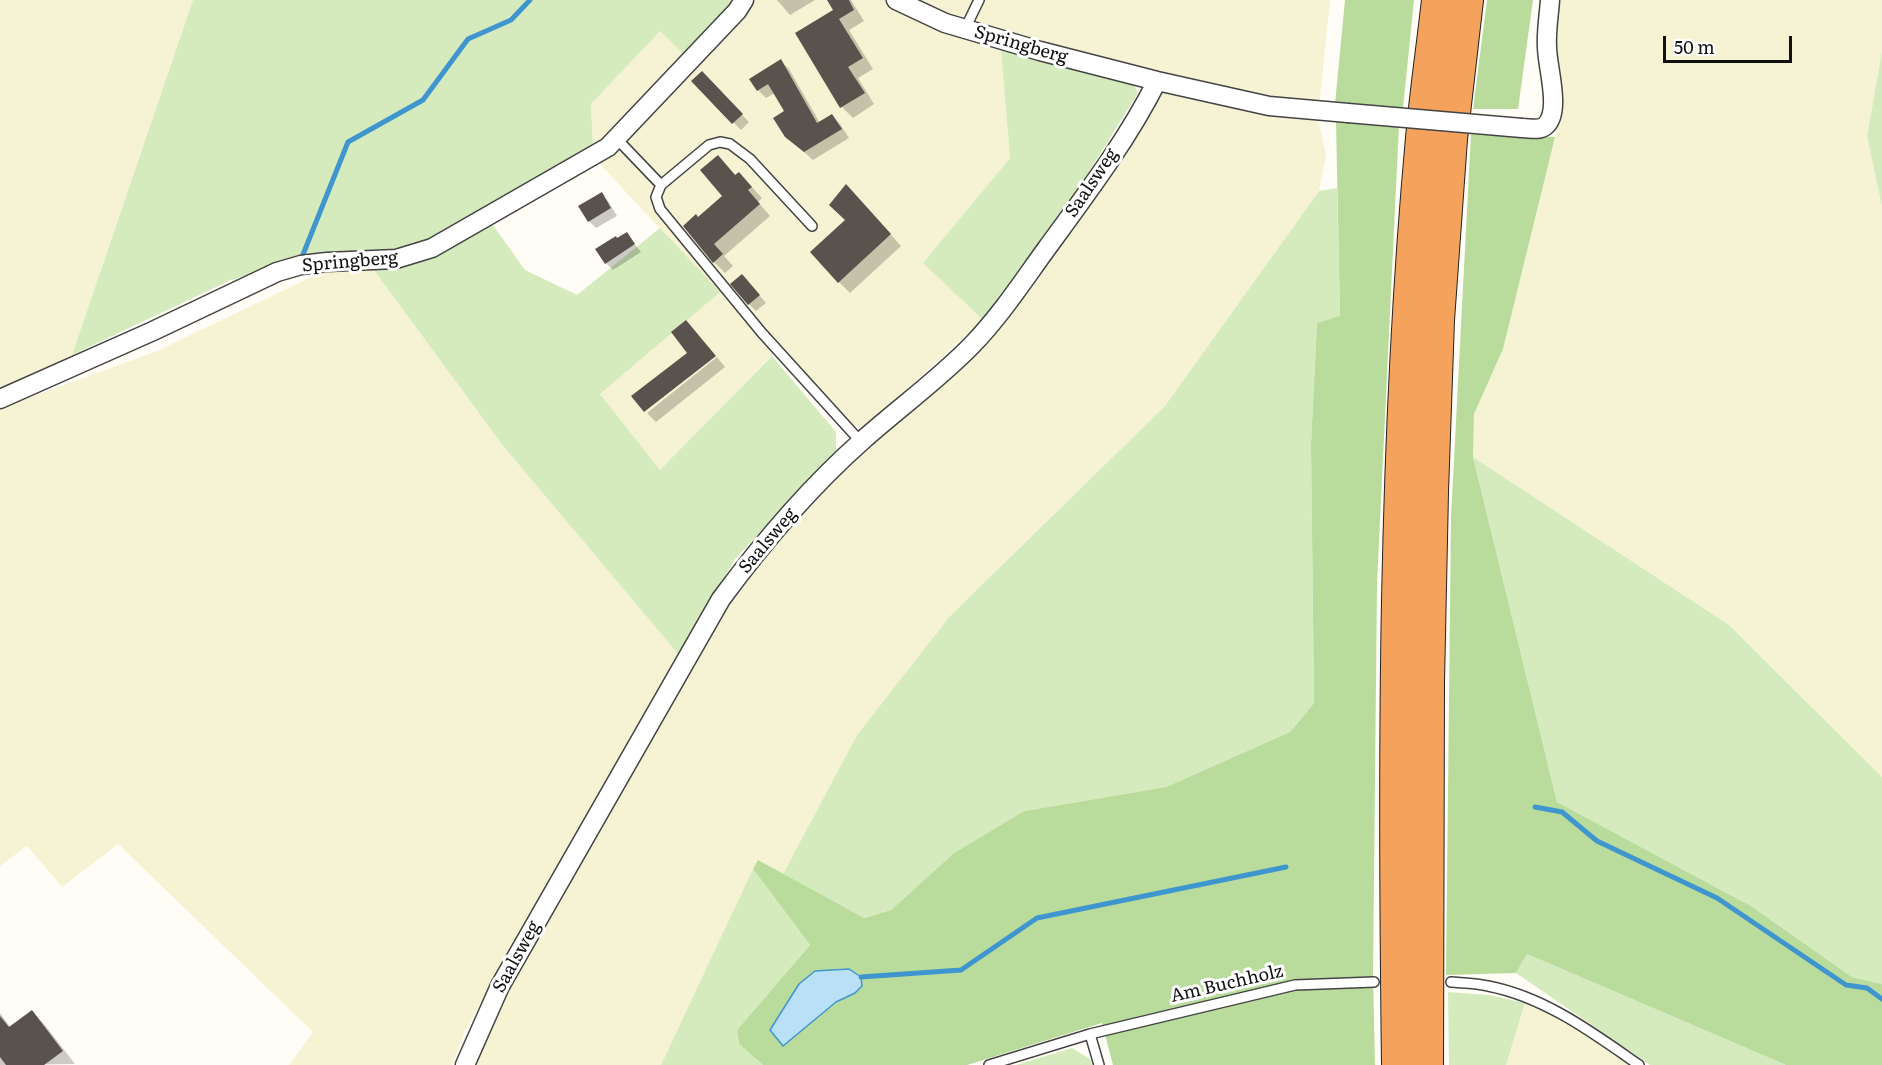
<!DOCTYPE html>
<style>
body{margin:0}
#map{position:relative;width:1882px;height:1065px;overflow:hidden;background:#fffdf5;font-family:Literata,serif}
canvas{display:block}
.scale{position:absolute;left:1663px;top:36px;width:129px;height:27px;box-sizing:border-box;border:3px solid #111;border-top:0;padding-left:8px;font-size:18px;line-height:21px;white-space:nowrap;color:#111;-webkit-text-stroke:4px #fff;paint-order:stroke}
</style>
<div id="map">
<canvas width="1882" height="1065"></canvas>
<div class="scale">50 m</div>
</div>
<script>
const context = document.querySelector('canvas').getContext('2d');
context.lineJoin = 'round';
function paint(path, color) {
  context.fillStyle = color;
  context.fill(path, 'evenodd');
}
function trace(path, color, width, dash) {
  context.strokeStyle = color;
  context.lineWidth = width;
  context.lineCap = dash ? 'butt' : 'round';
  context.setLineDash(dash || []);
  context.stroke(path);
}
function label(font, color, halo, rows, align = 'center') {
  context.font = font + ' Literata,serif';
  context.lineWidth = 6;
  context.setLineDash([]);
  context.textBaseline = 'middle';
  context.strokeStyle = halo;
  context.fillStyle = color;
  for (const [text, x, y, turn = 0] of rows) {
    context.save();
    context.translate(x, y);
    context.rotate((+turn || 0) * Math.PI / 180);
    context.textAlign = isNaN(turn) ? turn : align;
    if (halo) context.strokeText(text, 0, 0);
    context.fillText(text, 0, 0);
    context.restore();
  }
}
const farmland = new Path2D(`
 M0,0H193L72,355L0,391Z
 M747,0H1330L1318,118L1326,155L1319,191L1165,406L950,616L857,735L783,874L758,860L661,1065H472L492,1019L726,602L825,486L962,363L1155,98L1187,80L1000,32L1010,158L923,263L983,320L864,428L849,424L779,348L660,471L600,394L719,292L598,162L593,146L591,104L660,30L688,59Z
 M1558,0H1882V51L1867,136L1882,207V777L1729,625L1473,457L1474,414L1503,349L1561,112L1555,41Z
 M373,269L504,447L679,655L464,1033L452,1065H289L313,1032L118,844L62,887L27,846L0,866V408L155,352L326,270Z
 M1525,1003L1557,1015L1630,1065H1506Z`);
const green = new Path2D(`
 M193,0H741L688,59L660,31L591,104L593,146L414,249L275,267L231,280L72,355Z
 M1001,50L1133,83L1138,93L1075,194L983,320L923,263L1010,158Z
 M1882,51V207L1867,136Z
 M1337,188L1340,317L1317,323L1311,444L1314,703L1290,732L1166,787L1024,811L954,853L891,910L863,918L783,874L857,735L950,616L1165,406L1319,191Z
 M490,221L525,270L577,295L660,228L720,292L600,394L660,470L772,356L836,432V452L735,559L679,655L504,447L373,269Z
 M1473,457L1729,625L1882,777V984L1852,977L1751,906L1557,802Z
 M753,869L810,945L737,1030L739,1044L763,1065H661Z
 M1527,954L1786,1065H1650L1516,973Z
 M1448,992L1489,995L1525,1003L1506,1065H1449Z
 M1072,1048L1090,1059L1092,1065H1016Z`);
const forest = new Path2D(`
 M1345,0H1414L1403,108L1335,104Z
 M1487,0H1533L1518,109H1473Z
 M1336,121L1399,125L1377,583L1373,975L1375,1065H1113L1102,1023L967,1065H763L739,1044L737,1030L810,945L753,869L758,860L864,918L891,910L954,853L1024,811L1166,787L1290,732L1314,703L1311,444L1317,323L1340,316Z
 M1471,134L1555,137L1503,349L1474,414L1473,457L1557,802L1751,906L1852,977L1882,984V1065H1786L1527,954L1516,973L1446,975L1451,517Z`);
const water = new Path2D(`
 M849,969L861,977L862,986L855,993L836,1002L783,1046L770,1030L799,984L815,971Z`);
const shadow = new Path2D(`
 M777,0H815L790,15Z
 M829,0H851L864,21L849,30L873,69L858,78L874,104L853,118L842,107L797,33L835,10Z
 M780,61L789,69L820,123L832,116L840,124L849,138L813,160L786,136V112L775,93L766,98L758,90Z
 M701,73L749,122L741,130L693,81Z
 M729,168L736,176L750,185L762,198L758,202L770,216L724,256L733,266L725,273L714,262L699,219L724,196Z
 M601,194L608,201L617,216L596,228L589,221Z
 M857,197L901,246L850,293L839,282L847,220Z
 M626,234L641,252L613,270L606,263L618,240Z
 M749,283L766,303L756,311L749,304Z
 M717,357L725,367L656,422L647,413Z
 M32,1012L45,1025L75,1064L0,1065V1013L11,1028Z`);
const stream = new Path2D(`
 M302,257L348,142L423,100L468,39L511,20L530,0
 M1535,807L1562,812L1597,841L1717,898L1846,985L1867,988L1882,999
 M861,977L961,970L1037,918L1286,867`);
const building = new Path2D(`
 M827,0H849L854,10L839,19L863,58L848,67L865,93L840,108L795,33L833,10Z
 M781,59L817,123L832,114L842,129L804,152L785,137L773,118L784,111L768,84L757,91L749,79Z
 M702,71L743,114L732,124L691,81Z
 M718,155L735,175L739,172L752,187L748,190L760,204L714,244L723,254L713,263L683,226L696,214L698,217L722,196L700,170Z
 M846,184L891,234L838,283L810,252L845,220L829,205Z
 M602,192L611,208L588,222L578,206Z
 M627,232L635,244L605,264L595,249L616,236L617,238Z
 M742,274L760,295L748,305L730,284Z
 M686,320L716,356L644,412L631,396L687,353L671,332Z
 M32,1010L63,1051L44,1065H6L0,1057V1016L9,1027Z`);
const service = new Path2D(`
 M965,29L979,0
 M617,139L661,185L656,197L660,209L762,333L861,442
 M661,185L709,145L720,142L730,144L750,159L812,226
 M1451,982C1463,983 1477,983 1488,986C1545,997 1593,1033 1639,1065
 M1090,1034L1099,1065
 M989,1065L1090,1034L1295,985L1374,982`);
const minor = new Path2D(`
 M896,0L945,23L1040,51L1157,81L1269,106L1348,113
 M1522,128C1530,128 1539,131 1545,126C1562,112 1547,67 1547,47C1546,32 1549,15 1550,0
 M0,399L153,331L277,272L301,265L327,262L396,259L432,248L608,147L737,11L744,0
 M465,1065L500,986L721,599C763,542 810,487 863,440C899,408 939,379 972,345C1001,315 1023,281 1047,248C1085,196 1128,139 1157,81`);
const motorway = new Path2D(`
 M1398,1065C1394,758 1394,444 1422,138C1426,92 1433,46 1438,0
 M1427,1065L1428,682L1432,492L1438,320L1451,139L1467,0`);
const minorBridge = new Path2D(`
 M1348,113L1522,128`);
const streetNames = [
 ["Springberg",1021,45,16],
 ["Saalsweg",1092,183,-56],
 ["Springberg",350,262,-5],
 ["Saalsweg",768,541,-50],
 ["Saalsweg",517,957,-61],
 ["Am Buchholz",1227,984,-13]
];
paint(farmland, '#f6f3d4');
paint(green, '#d5ebbd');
paint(forest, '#b9dc9c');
paint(water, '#b9e0f7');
trace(water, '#3f96cf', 1.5);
paint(shadow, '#0003');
trace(stream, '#3f96cf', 5);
paint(building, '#5a524d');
trace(service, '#444', 12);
trace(minor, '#444', 21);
trace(motorway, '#222', 34);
trace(service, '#fff', 9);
trace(minor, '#fff', 18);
trace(motorway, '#f5a25d', 32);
trace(minorBridge, '#444', 21, []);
trace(minorBridge, '#fff', 18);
label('18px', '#111', '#fff', streetNames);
</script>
